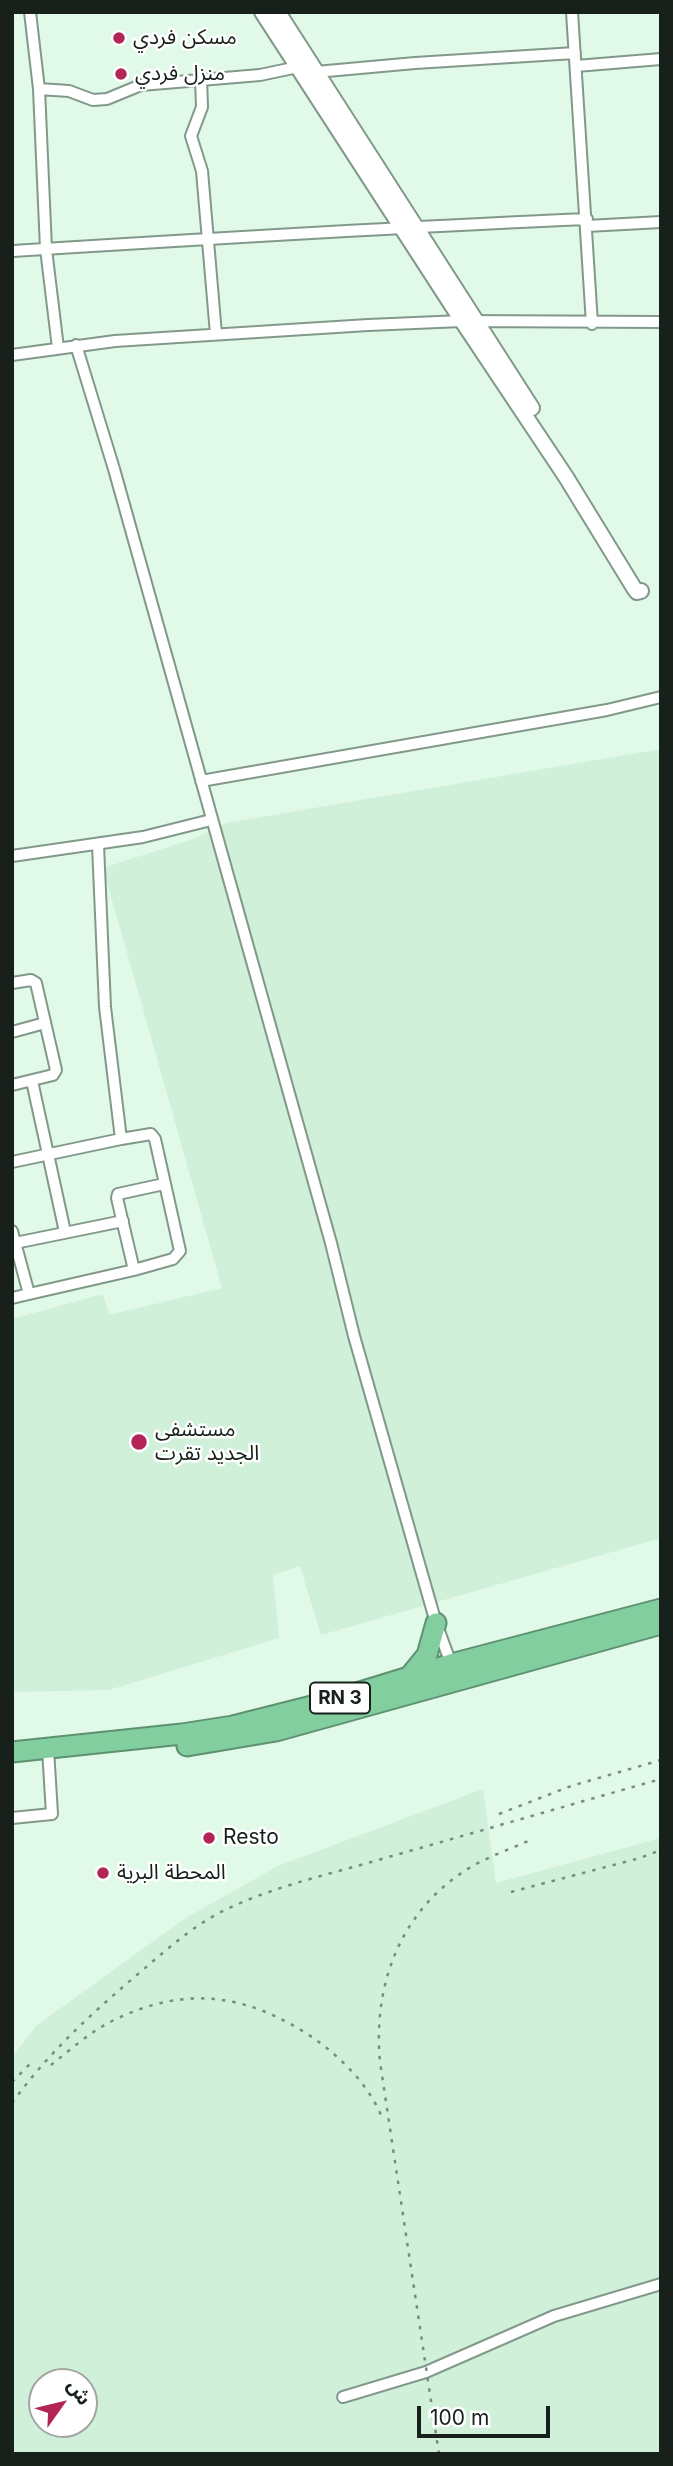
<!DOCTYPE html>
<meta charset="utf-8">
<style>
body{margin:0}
#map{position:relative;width:673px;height:2466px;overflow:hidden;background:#e0f9e8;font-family:Inter,"Noto Sans Arabic",sans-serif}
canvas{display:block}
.frame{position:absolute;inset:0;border:14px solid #17201a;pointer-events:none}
.north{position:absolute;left:28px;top:2368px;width:70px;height:70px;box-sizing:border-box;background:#fff;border:2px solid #a2a6a3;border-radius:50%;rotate:56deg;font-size:19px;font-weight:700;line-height:28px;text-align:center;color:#17201a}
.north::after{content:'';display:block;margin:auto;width:24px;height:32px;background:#b42557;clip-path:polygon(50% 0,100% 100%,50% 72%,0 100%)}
.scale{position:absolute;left:417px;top:2406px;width:133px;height:32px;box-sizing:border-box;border:4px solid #17201a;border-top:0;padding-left:9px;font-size:21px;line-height:24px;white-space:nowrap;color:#17201a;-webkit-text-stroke:5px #fff;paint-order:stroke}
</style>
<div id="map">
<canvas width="673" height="2466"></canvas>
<div class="frame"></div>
<div class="north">ش</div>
<div class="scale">100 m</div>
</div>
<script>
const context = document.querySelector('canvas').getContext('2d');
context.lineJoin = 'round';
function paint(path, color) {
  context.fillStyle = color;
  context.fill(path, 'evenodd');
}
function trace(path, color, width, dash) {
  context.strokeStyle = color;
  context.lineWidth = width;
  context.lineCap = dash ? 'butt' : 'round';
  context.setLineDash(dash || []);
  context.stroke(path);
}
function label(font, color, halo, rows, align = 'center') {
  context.font = font + ' Inter,"Noto Sans Arabic",sans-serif';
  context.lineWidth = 5;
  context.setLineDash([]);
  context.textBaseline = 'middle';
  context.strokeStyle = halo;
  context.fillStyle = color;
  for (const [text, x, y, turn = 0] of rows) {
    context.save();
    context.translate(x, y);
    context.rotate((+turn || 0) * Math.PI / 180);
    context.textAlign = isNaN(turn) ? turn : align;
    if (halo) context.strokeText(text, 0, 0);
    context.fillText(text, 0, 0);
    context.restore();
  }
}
const built = new Path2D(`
 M661,749V1538L321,1635L300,1566L273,1575L279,1638L109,1690L12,1692V1319L103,1294L109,1315L222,1288L103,868L193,839L226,823Z
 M483,1789L496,1883L661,1838V2454H12V2058L36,2026L184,1919L278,1866ZM42,2382H84V2424H42Z`);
const street = new Path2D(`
 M30,12L39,89L46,249L58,348
 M572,12L592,324
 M576,66L661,59
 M316,72L415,63L575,53
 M201,78L202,107L191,136L202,171L216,334
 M39,89L69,91L93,100L107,99L141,85L260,75L298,67
 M587,226L661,222
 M12,251C204,239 395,227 587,219
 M76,345L114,469L331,1243L354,1336L436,1623L453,1669
 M12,355L115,341L368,325L462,321L661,322
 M201,781L607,710L661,697
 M12,856L143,837L211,820
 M12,983L31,980L36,983L56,1070L53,1075L12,1085
 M12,1032L45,1023
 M32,1081L65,1232
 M12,1162L121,1139L105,1007L98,845
 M12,1231L29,1294L12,1298
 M15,1243L123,1221
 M134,1270L117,1198L118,1194L164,1184
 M29,1294L134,1270L173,1259L180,1251L155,1139L151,1134L121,1139
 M12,1818L52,1814L48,1749
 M343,2397L426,2372L554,2316L661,2284`);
const secondary = new Path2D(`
 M262,12L462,321L566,477L634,588L637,592L641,591
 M278,12L532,408`);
const highway = new Path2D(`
 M409,1677L427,1655L436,1623
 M187,1746L276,1731L661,1624
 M12,1752L182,1734L233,1726L324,1703L451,1664L661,1609`);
const rail = new Path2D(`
 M499,1814L571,1786L661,1760
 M511,1892L640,1858L661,1850
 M51,2065C70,2050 90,2032 112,2021C185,1985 245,1993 312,2037C342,2058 370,2086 383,2120
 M12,2082L34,2060
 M12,2103C49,2052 91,2014 138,1974C164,1952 189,1929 219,1913C272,1886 328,1875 385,1858C477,1832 569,1805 661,1779
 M439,2454L380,2062C373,1988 398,1917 460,1874C481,1859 506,1851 528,1841`);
const markers = [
 [119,38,7,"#b42557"],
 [121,74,7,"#b42557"],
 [139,1442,9,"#b42557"],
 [209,1838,7,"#b42557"],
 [103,1873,7,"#b42557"]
];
const shields = [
 [340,1698,60]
];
const shieldNames = [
 ["RN 3",340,1698]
];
const poiNames = [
 ["مسكن فردي",133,38],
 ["منزل فردي",135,74],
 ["مستشفى",155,1430],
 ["الجديد تقرت",155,1454],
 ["Resto",223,1838],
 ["المحطة البرية",117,1873]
];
paint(built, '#d0f0da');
trace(street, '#82998a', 14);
trace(secondary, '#82998a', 18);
trace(highway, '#5d9170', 23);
trace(street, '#fff', 10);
trace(secondary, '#fff', 14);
trace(highway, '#82ce9f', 19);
trace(rail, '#7a8b80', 2.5, [3.5, 7]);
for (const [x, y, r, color] of markers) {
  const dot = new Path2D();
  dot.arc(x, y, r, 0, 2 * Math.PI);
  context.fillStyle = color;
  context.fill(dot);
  trace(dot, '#fff', 2.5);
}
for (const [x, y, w] of shields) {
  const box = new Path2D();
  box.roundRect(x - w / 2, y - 15.5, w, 31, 5);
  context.fillStyle = '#fff';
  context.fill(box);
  trace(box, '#17201a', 2);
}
label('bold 19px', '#17201a', null, shieldNames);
label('21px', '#17201a', '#fff', poiNames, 'left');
</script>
